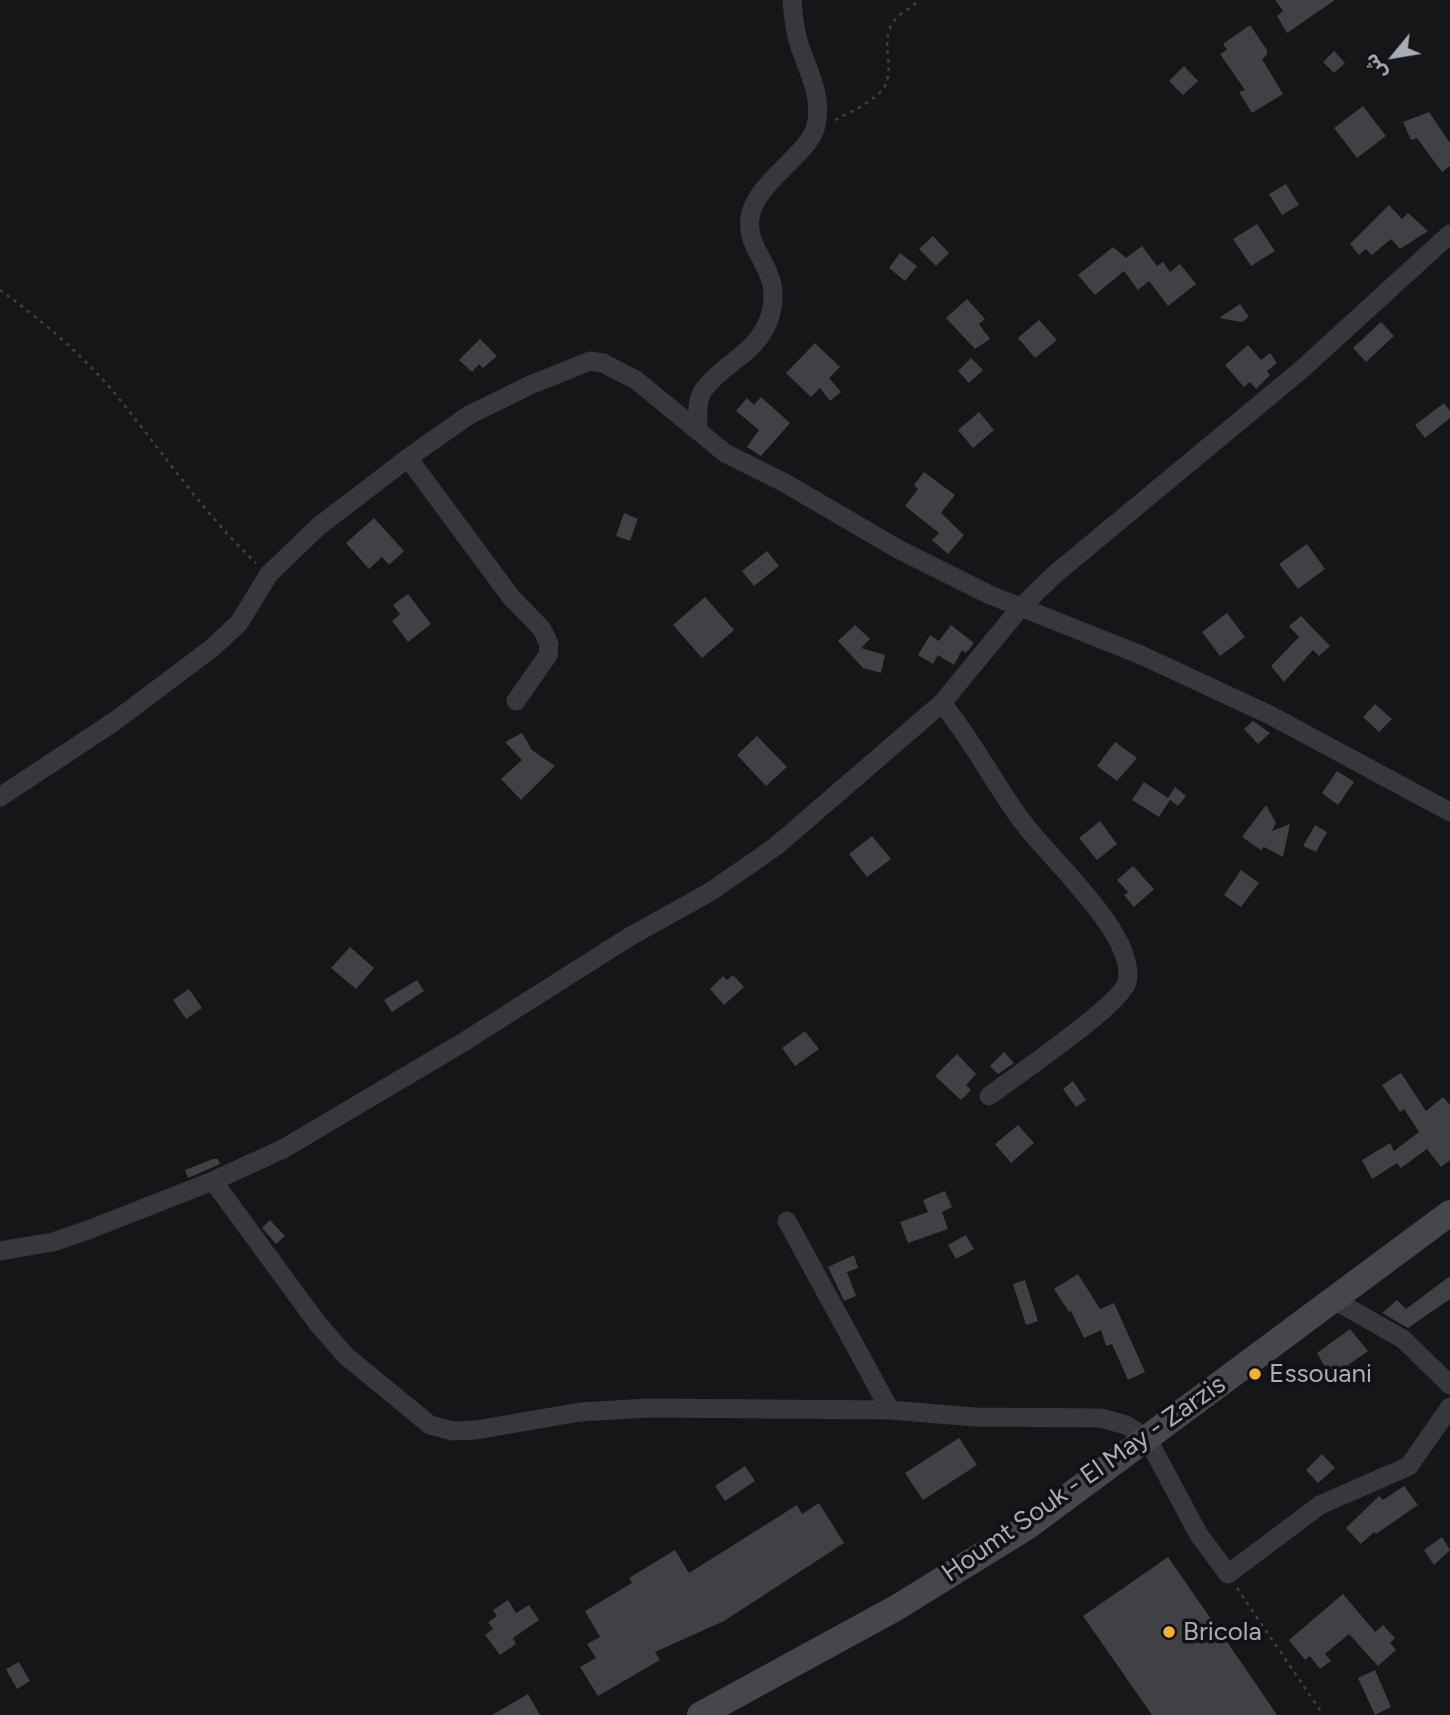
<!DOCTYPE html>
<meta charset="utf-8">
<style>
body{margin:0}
#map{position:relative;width:1450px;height:1715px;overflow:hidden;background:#161618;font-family:Figtree,"Noto Sans Arabic",sans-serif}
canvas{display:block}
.north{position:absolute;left:1359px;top:21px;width:70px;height:70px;-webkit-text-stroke:5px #111113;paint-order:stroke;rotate:240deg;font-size:19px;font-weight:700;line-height:28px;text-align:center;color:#a8adb8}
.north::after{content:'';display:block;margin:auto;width:24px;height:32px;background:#a8adb8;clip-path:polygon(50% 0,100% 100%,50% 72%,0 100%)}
</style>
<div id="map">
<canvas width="1450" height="1715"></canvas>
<div class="north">ش</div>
</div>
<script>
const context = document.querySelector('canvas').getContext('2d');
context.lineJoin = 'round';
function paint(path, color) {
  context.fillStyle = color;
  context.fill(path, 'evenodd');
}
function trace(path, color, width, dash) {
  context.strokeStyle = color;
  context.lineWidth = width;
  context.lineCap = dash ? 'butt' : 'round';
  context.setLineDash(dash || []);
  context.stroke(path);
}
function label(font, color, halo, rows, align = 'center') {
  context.font = font + ' Figtree,sans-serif';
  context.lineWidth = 7;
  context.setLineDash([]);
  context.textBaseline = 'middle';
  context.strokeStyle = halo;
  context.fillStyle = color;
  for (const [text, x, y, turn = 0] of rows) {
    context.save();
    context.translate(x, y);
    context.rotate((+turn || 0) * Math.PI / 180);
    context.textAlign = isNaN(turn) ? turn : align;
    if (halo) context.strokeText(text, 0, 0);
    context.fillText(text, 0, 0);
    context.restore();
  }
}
const building = new Path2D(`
 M1275,0H1335L1287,33L1277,16L1283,11Z
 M1250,25L1267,50V55L1262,59L1283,94L1252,113L1239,92L1245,90L1220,54L1227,50L1223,44Z
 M1334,51L1345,63L1334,73L1323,62Z
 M1184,66L1198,81L1183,95L1169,81Z
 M1363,106L1386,136L1357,158L1334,128Z
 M1429,112L1450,143V166L1442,172L1417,138L1411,140L1403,122Z
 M1286,184L1299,205L1282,215L1269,194Z
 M1389,205L1402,219L1408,213L1428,231L1400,249L1391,239L1372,255L1366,249L1359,255L1350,244Z
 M1257,224L1275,251L1251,266L1233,239Z
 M933,236L949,253L936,266L919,249Z
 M1142,246L1157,266L1163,262L1170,272L1180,264L1196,284L1168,306L1149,281L1138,290L1124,271L1095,295L1078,275L1113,247L1126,258Z
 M900,253L917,266L905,281L889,268Z
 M967,299L985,319L979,324L990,339L975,349L946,318Z
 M1240,304L1249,317L1242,322L1219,318Z
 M1039,320L1057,340L1035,358L1018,338Z
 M1381,322L1394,336L1366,362L1353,348Z
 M480,339L497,356L483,368L479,364L472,372L459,360Z
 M815,343L840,367L829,378L841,392L830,401L820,388L811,397L786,373Z
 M1248,345L1261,360L1270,353L1277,363L1267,371L1270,375L1256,389L1250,382L1244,387L1225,365Z
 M971,358L983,370L969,383L958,371Z
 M761,397L790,423L761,456L747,447L759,430L736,411L747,398L754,405Z
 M1444,403L1450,411V418L1425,438L1415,425Z
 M979,412L994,430L973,448L958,430Z
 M924,472L955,495L941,513L964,535L948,554L932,540L939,533L905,506L918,489L914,485Z
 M624,513L638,519L630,541L616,536Z
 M374,518L404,551L389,565L382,557L369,569L346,543Z
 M1307,544L1325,569L1298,589L1279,564Z
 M767,551L779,566L754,586L742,571Z
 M408,594L431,624L408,642L392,621L400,614L393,605Z
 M705,597L734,630L702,658L673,625Z
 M1227,613L1245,637L1220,656L1202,632Z
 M1301,616L1330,646L1319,656L1313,650L1284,682L1271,666L1299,637L1289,626Z
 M855,625L870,639L861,648L885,655L881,673L863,668L838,641Z
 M951,625L974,643L966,653L962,650L954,665L938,655L933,664L918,655L930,635L939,641Z
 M1375,704L1392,719L1379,732L1363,717Z
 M1253,721L1270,733L1258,744L1244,729Z
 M522,733L532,750L555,766L521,800L501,779L522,760L505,742Z
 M757,736L787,767L766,786L737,755Z
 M1115,742L1137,758L1117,781L1097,766Z
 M1337,771L1354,782L1338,805L1322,793Z
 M1144,782L1168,798L1175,787L1186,796L1178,806L1170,800L1159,817L1132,800Z
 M1266,805L1276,823L1272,831L1290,824L1283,857L1264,847L1261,850L1242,837Z
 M1100,821L1117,844L1097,860L1079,838Z
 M1315,825L1327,832L1316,852L1303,846Z
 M872,836L891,859L867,877L849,854Z
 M1133,866L1154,889L1134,907L1124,895L1128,892L1117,880Z
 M1241,870L1259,883L1241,907L1224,895Z
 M350,947L374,968L356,989L331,968Z
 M733,975L744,987L724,1005L710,989L723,976L727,980Z
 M417,980L424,991L392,1012L384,1000Z
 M189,989L202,1008L186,1019L173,1000Z
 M805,1031L819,1049L795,1066L782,1048Z
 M1004,1052L1014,1063L998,1074L990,1066Z
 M957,1054L976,1074L966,1085L971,1090L961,1100L935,1076Z
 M1401,1073L1426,1111L1443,1097L1450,1105V1160L1441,1167L1427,1149L1401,1168L1397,1163L1372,1179L1362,1160L1390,1143L1394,1151L1419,1132L1404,1109L1400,1112L1382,1085Z
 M1073,1081L1086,1100L1076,1107L1063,1089Z
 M1018,1125L1034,1143L1011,1163L995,1144Z
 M213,1159H218L220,1164L188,1178L185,1170Z
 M945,1191L952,1207L942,1212L948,1229L908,1243L900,1222L928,1212L923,1200Z
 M270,1220L285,1236L276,1244L262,1228Z
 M966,1235L974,1249L956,1259L948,1245Z
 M854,1255L858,1268L847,1272L856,1296L844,1301L828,1267Z
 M1078,1274L1100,1309L1114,1303L1145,1372L1128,1380L1112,1344L1106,1346L1101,1330L1084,1338L1071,1311L1069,1312L1054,1289Z
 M1450,1276V1299L1408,1328L1382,1313L1397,1300L1406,1309Z
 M1025,1280L1038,1321L1026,1325L1013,1284Z
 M1350,1329L1368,1351L1331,1377L1317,1353Z
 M959,1438L977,1465L923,1500L905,1473Z
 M1322,1454L1335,1468L1318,1483L1306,1470Z
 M745,1466L755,1481L725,1501L715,1486Z
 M1404,1486L1418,1505L1376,1534L1374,1532L1361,1544L1346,1528L1379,1496L1383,1500Z
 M819,1503L844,1543L724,1621L655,1652L660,1660L598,1696L580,1667L596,1658L587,1644L600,1637L585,1611L632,1583L629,1578L675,1550L689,1573L797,1505L802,1514Z
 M1442,1537L1450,1550L1434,1565L1424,1550Z
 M1168,1557L1245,1668L1277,1715H1152L1083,1616Z
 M1343,1594L1375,1632L1383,1625L1395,1638L1390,1643L1396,1650L1378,1666L1349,1634L1325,1654L1331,1661L1320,1669L1310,1656L1305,1660L1289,1640Z
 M508,1600L516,1613L529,1605L539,1620L513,1638L516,1644L500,1655L485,1635L493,1629L488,1622L497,1616L493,1610Z
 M19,1662L30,1681L17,1689L6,1669Z
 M1375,1670L1391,1707L1375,1715L1358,1678Z
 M528,1694L540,1715H492Z`);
const path = new Path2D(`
 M835,120C850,112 876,101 885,86C895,65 879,41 894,21C900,13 912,7 920,0
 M0,290C39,318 80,353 112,390C159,447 202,512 256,563
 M1237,1588L1322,1713`);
const street = new Path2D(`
 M698,429C698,416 696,398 705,388C725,362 757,353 769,319C786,270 745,255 750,218C754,184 806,156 815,129C824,100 809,73 800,47C795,32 793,16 792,0
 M408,458L511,597L542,629L549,644L548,655L516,701
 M942,703C971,739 992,779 1019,817C1045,855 1138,934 1127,982C1121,1005 1013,1078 989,1096
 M0,797L115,721L212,648L239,623L269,574L319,526L408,458L469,415L528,386L590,361L603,363L636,380L725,453L785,483L898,549L990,595L1141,655L1270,715L1450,812
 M213,1181L318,1324L346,1356L430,1425L453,1431L476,1430L580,1412L649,1408L890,1410L975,1417L1101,1418L1126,1425L1147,1438L1199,1535L1228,1574L1320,1505L1409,1466L1450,1407
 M787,1221L890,1410
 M0,1251L53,1242L88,1230L213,1181L283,1149L462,1043L629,937L710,892L775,847L942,703L1021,607L1054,575L1301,370L1450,234
 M1334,1300L1403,1339L1450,1385`);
const secondary = new Path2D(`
 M700,1715L896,1608L1027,1527L1450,1213`);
const markers = [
 [1255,1374,7,"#f2b134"],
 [1169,1632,7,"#f2b134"]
];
const poiNames = [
 ["Essouani",1269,1374],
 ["Bricola",1183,1632]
];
const streetNames = [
 ["Houmt Souk - El May - Zarzis",1084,1479,-35]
];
paint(building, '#404145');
trace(path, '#3d3f44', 2.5, [3.5, 5]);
trace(street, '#37383d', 19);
trace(secondary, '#45474d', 26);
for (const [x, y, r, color] of markers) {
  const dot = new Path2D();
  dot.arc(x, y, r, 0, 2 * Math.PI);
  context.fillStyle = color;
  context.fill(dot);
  trace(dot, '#111113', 2.5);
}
label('26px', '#a8adb8', '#111113', poiNames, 'left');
label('26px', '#a8adb8', '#111113', streetNames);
</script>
